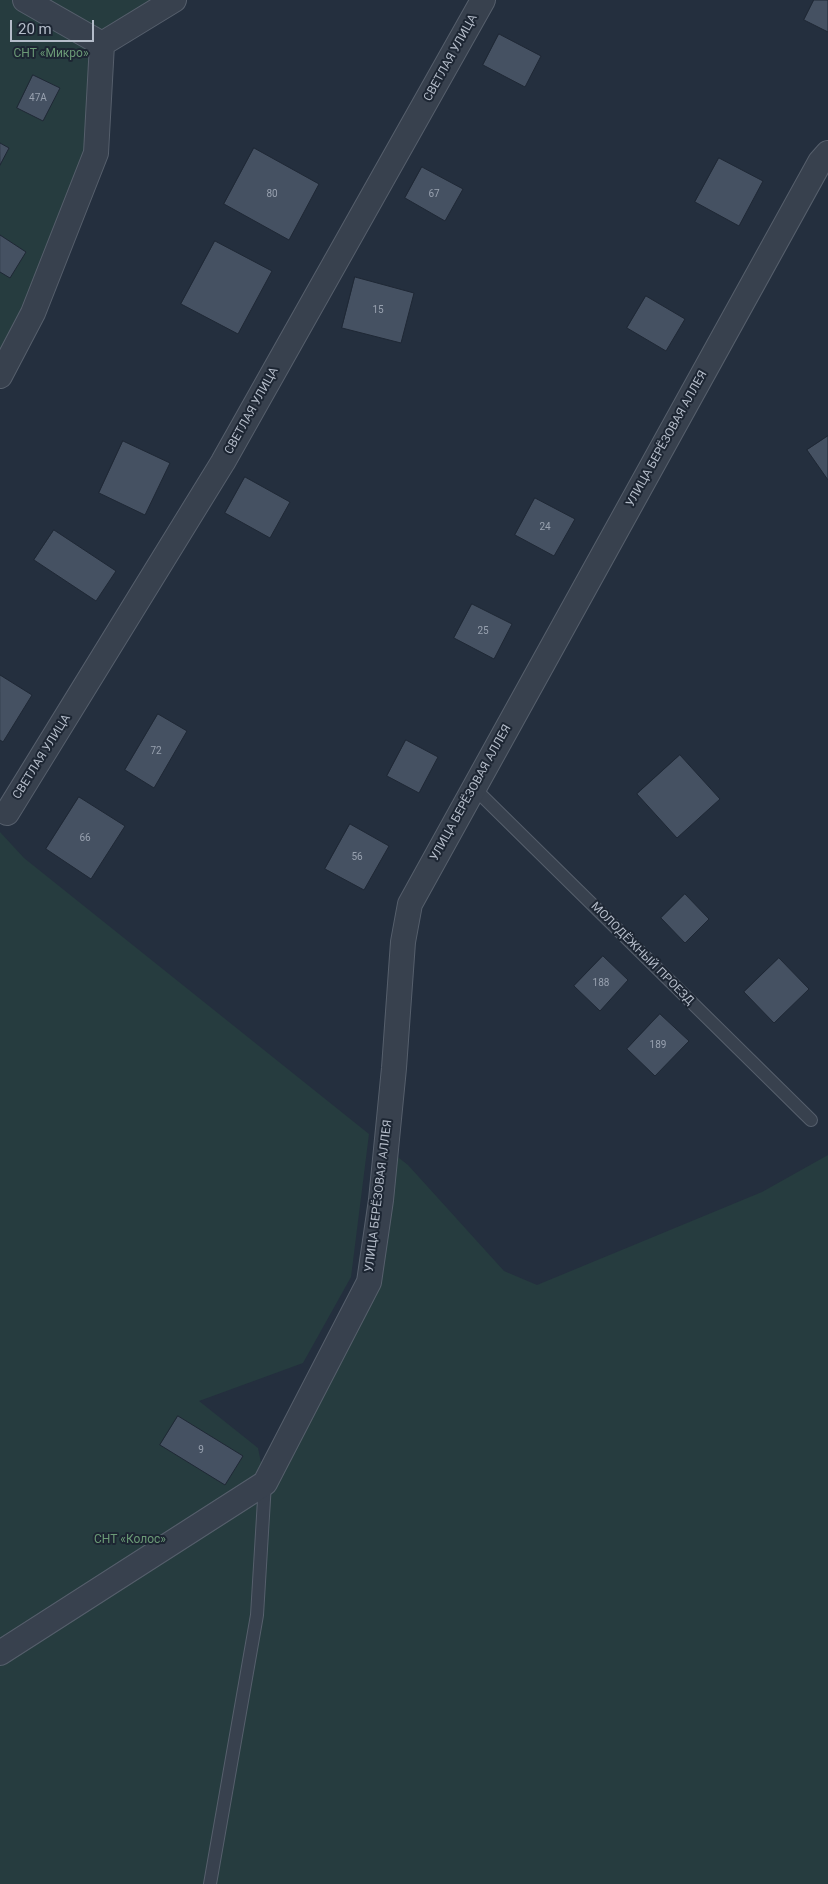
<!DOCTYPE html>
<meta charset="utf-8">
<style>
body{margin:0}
#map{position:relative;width:828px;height:1884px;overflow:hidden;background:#242f3e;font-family:Roboto,sans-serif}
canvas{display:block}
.scale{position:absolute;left:10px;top:20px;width:84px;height:22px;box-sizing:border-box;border:2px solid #b4bcc9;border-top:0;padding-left:6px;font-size:15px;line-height:18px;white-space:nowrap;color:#b4bcc9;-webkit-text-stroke:4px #1d2633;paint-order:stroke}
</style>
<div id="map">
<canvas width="828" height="1884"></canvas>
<div class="scale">20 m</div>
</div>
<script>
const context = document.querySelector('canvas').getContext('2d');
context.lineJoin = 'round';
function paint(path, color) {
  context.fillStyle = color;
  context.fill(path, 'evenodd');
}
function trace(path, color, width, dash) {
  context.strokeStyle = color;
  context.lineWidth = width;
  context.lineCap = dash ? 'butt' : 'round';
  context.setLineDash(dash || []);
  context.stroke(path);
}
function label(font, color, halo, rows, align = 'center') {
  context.font = font + ' Roboto,sans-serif';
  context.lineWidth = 4;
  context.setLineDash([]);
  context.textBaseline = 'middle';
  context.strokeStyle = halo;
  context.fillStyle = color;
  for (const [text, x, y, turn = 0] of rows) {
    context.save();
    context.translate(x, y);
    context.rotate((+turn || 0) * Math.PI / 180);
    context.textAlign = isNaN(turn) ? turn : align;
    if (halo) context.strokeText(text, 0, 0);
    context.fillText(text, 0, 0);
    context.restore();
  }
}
const green = new Path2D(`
 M0,0H174L102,44L96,153L0,376Z
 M0,832L24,858L369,1134L351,1277L303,1363L199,1401L258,1448L265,1482L369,1282L385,1147L408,1165L504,1271L537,1285L762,1192L828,1155V1884H0Z`);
const building = new Path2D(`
 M814,0H828V32L804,20Z
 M499,34L541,56L525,87L483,65Z
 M33,75L60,88L43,121L17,108Z
 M0,143L9,148L0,165Z
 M254,148L319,184L289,240L224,204Z
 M719,158L763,181L739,226L695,202Z
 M422,167L463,189L445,221L405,198Z
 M0,235L26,252L10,278L0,272Z
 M215,241L272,271L238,334L181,304Z
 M355,277L414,293L401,343L342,328Z
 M646,296L685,319L666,351L627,328Z
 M828,436V480L807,450Z
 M123,441L170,463L145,515L99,493Z
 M245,477L290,502L270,538L225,513Z
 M535,498L575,519L554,556L515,535Z
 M54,530L116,571L96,601L34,560Z
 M472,604L512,624L494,659L454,638Z
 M0,675L32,695L3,742L0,740Z
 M158,714L187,731L154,788L125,770Z
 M406,740L438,757L419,793L387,776Z
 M680,755L720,799L677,838L637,794Z
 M79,797L125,826L91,879L46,849Z
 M350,824L389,846L364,890L325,869Z
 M685,894L709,919L685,943L661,918Z
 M603,956L628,980L600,1011L574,986Z
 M779,958L809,989L774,1023L744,992Z
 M660,1014L689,1041L655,1076L627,1049Z
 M178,1416L243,1456L225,1485L160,1445Z`);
const service = new Path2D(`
 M474,788L811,1120
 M210,1884L257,1615L265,1483`);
const minor = new Path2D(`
 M102,44L174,0
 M0,376L33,313L96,153L102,44L25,0
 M7,813L223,462L483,0
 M0,1653L265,1483L369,1282L381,1200L394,1068L403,942L410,904L820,162L828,153`);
const numberNames = [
 ["47А",38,98],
 ["80",272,194],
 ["67",434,194],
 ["15",378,310],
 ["24",545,527],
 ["25",483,631],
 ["72",156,751],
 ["66",85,838],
 ["56",357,857],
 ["188",601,983],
 ["189",658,1045],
 ["9",201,1450]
];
const parkNames = [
 ["СНТ «Микро»",51,54],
 ["СНТ «Колос»",130,1540]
];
const streetNames = [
 ["СВЕТЛАЯ УЛИЦА",451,58,-61],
 ["СВЕТЛАЯ УЛИЦА",252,411,-61],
 ["УЛИЦА БЕРЁЗОВАЯ АЛЛЕЯ",667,439,-61],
 ["СВЕТЛАЯ УЛИЦА",42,757,-58],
 ["УЛИЦА БЕРЁЗОВАЯ АЛЛЕЯ",471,793,-61],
 ["МОЛОДЁЖНЫЙ ПРОЕЗД",642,954,45],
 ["УЛИЦА БЕРЁЗОВАЯ АЛЛЕЯ",379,1196,-83]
];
paint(green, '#263c3f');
paint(building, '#455162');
trace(building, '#1f2835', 1);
trace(service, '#565f6c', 14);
trace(minor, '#565f6c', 26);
trace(service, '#38414e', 12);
trace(minor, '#38414e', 24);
label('10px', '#98a1af', null, numberNames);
label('12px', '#6b9a76', '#1d2633', parkNames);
label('12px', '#b4bcc9', '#1d2633', streetNames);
</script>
